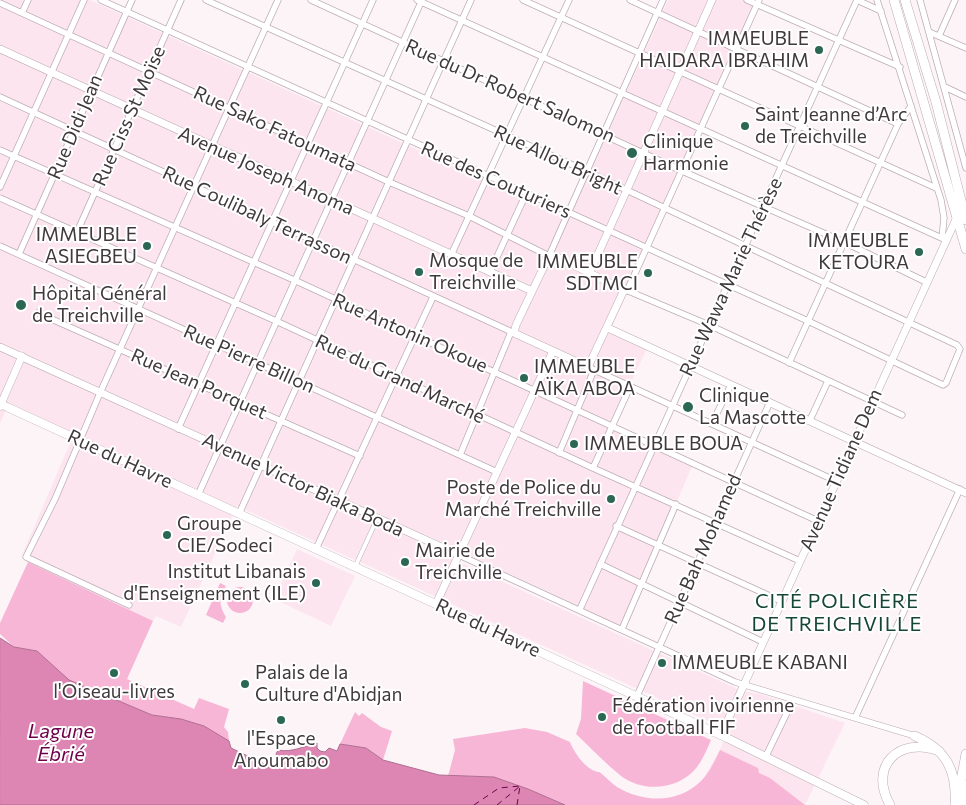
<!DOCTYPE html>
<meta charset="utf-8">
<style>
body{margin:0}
canvas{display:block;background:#fdf4f8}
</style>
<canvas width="966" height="805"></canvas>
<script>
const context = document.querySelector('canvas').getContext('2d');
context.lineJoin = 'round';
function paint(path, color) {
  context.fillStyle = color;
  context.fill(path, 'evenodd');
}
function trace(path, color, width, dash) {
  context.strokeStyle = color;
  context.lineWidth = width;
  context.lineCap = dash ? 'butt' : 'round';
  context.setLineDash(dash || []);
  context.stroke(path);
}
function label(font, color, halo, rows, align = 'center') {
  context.font = font + ' Commissioner,sans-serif';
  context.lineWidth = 4;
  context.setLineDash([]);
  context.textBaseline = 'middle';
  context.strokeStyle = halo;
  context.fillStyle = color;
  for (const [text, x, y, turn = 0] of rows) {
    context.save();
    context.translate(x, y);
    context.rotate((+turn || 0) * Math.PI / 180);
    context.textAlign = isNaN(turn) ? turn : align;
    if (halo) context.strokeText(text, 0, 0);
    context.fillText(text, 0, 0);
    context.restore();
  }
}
const built = new Path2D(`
 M0,0H90L569,219L668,0H760L611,329L648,346L610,428L693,464L622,629L570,602L424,534L420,544L742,691L760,694L845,723L805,805H669L676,795L688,792L703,779L720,750L727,732L725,729L360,562L377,525L373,523L355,560L237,506L181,627L156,616L153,621L127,609L129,604L32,557L22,555L74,434L8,404L0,424Z
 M297,549L355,576L331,626L274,599Z`);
const green = new Path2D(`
 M28,562L153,621L127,679L194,709L199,698L229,709L224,727L228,732L229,741L204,726L181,719L152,715L68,680L37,651L14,647L0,634V623Z
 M220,583L226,586C218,596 219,606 226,617L223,623L206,615Z
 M227 600a13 13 0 1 1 26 0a13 13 0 1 1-26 0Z
 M583,681L711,740C707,749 703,759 697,767C679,790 644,793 621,776C605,763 591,748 576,734L581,719Z
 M355,712L359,716L362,713L381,727L392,731L383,760L366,748L340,744Z
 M525,728L547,732L570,742C574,752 584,767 595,771C601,774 597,770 602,774C607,778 611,783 617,787C644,803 679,804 702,780C710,772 715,760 720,750L758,768L759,773L770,778L805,805H565L528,789L494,777L448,776L455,750L453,739Z`);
const water = new Path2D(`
 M0,638L14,647L37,651L69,680L152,715L181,719L204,726L229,741L231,748L271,767L278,764L279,759L276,754L278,750C292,753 304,746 317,743V748L320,751L325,752L329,748L337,751L340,744L366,748L383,760L439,775L494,777L528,789L565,805H0Z`);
const ferry = new Path2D(`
 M474,805L499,788L520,786
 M497,805L519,787
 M517,805L520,786`);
const pedestrian = new Path2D(`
 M355,567L377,519`);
const minor = new Path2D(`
 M101,0L808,321L943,385L946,383L960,349L957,345L586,171L206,0
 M311,0L682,171L844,242L926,282
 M417,0L946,240
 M523,0L936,188
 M630,0L898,124
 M747,0L900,67
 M857,0L881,11
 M877,0L941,200L944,218L942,238
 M920,0L966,168
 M0,3L389,182L469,216L549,256L663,0
 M22,13L28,0
 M929,32L966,48
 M939,36L955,0
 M945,87L966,97
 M0,97L514,333
 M0,150L294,280L818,521
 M0,187L84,0
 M0,198L276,321L593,468L800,561
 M77,232L181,0
 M0,246L497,472
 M452,253L569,0
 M19,254L132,0
 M490,272L526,194
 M626,290L709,325L902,415
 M627,291L759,0
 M38,313L360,456
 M789,363L898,124L911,106
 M588,367L836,481
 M810,420L828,381
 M712,423L731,385
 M178,429L373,0
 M559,453L594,370
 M460,455L511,332
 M593,468L630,387
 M198,495L422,0
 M239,514L471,0
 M616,526L781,601
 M316,549L433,297
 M459,555L735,682L915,736
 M600,564L763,642
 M129,605L26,557L55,499L100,393L278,0
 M580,609L857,0
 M622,629L676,504
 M637,696L770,402
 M855,718L960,489
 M766,756L793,700`);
const tertiary = new Path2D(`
 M0,49L532,291
 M549,256H555L624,290L588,367L514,333L516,325Z
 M590,272L712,0
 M608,328L966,493
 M0,347L459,555
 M1,404L22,356
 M436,604L553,351
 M721,735L957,217`);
const secondary = new Path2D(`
 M0,406L1,404L7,407L727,738L864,805`);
const primary = new Path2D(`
 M894,0L966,249
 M905,0L936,102L966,220
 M915,736C947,750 957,771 955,805
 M959,791L966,754
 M890,805C868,766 899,736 939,751
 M962,805L966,785`);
const markers = [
 [819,50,5,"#2b6752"],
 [745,126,5,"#2b6752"],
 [632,153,6,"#2b6752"],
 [147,246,5,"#2b6752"],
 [919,252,5,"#2b6752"],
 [419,272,5,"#2b6752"],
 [648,273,5,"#2b6752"],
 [21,305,6,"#2b6752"],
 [524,378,5,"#2b6752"],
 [688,407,6,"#2b6752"],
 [574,444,5,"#2b6752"],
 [611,499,5,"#2b6752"],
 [167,535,5,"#2b6752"],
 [405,562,5,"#2b6752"],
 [316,583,5,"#2b6752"],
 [662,663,5,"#2b6752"],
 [114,673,5,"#2b6752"],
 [245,684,5,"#2b6752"],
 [602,717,5,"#2b6752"],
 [281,720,5,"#2b6752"]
];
const poiNames = [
 ["IMMEUBLE",809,39,"right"],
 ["HAIDARA IBRAHIM",809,61,"right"],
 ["Saint Jeanne d’Arc",755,115],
 ["de Treichville",755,137],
 ["Clinique",643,142],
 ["Harmonie",643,164],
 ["IMMEUBLE",137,235,"right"],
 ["ASIEGBEU",137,257,"right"],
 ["IMMEUBLE",909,241,"right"],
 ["KETOURA",909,263,"right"],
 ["Mosque de",429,261],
 ["Treichville",429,283],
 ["IMMEUBLE",638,262,"right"],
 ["SDTMCI",638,284,"right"],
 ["Hôpital Général",32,294],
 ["de Treichville",32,316],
 ["IMMEUBLE",534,367],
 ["AÏKA ABOA",534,389],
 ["Clinique",699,396],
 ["La Mascotte",699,418],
 ["IMMEUBLE BOUA",584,444],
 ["Poste de Police du",601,488,"right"],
 ["Marché Treichville",601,510,"right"],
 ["Groupe",177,524],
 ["CIE/Sodeci",177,546],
 ["Mairie de",415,551],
 ["Treichville",415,573],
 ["Institut Libanais",306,572,"right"],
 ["d'Enseignement (ILE)",306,594,"right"],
 ["IMMEUBLE KABANI",672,663],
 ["Palais de la",255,673],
 ["Culture d'Abidjan",255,695],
 ["l'Oiseau-livres",114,692,"center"],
 ["Fédération ivoirienne",612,706],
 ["de football FIF",612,728],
 ["l'Espace",281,739,"center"],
 ["Anoumabo",281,761,"center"]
];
const streetNames = [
 ["Rue du Dr Robert Salomon",510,91,24],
 ["Rue Ciss St Moïse",129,116,-66],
 ["Rue Didi Jean",75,127,-67],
 ["Rue Sako Fatoumata",275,129,25],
 ["Rue Allou Bright",558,160,25],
 ["Avenue Joseph Anoma",266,171,24],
 ["Rue des Couturiers",496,180,24],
 ["Rue Coulibaly Terrasson",257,215,25],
 ["Rue Wawa Marie Thérèse",731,277,-65],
 ["Rue Antonin Okoue",410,333,24],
 ["Rue Pierre Billon",249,359,24],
 ["Rue du Grand Marché",400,379,25],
 ["Rue Jean Porquet",199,384,24],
 ["Rue du Havre",120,459,25],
 ["Avenue Tidiane Dem",841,470,-66],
 ["Avenue Victor Biaka Boda",303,485,25],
 ["Rue Bah Mohamed",703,549,-66],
 ["Rue du Havre",488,628,25]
];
const neighbourhoodNames = [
 ["CITÉ POLICIÈRE",837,601],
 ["DE TREICHVILLE",837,624]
];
const waterNames = [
 ["Lagune",61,731],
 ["Ébrié",61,754]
];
paint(built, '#fde5f0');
paint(green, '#f8b6d7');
paint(water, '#dd86b4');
trace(water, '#ae6f90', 1);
trace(ferry, '#6f014c', 1, [6, 5]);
trace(pedestrian, '#bcadb4', 5);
trace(minor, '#bcadb4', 7);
trace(tertiary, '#bcadb4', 8);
trace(secondary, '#bcadb4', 9);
trace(primary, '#bcadb4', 10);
trace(pedestrian, '#fff', 4);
trace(minor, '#fff', 5.5);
trace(tertiary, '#fff', 7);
trace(secondary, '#fff', 8);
trace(primary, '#fff', 9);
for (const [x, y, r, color] of markers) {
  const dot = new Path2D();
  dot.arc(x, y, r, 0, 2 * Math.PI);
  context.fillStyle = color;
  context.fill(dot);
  trace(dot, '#fff', 2);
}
label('19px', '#40393c', '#fff', poiNames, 'left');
label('19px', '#40393c', '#fff', streetNames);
context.letterSpacing = '1px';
label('20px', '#164736', '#fff', neighbourhoodNames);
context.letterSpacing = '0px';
label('italic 20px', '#6f014c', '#fff', waterNames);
</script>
